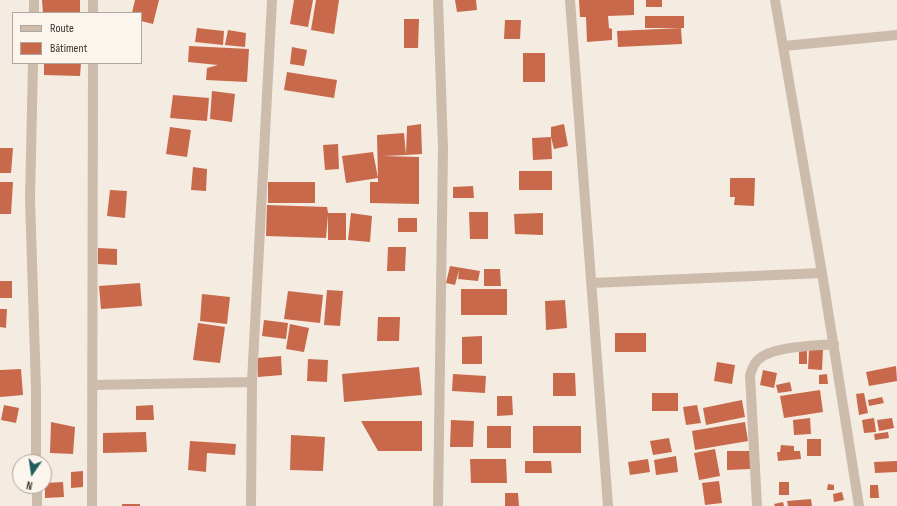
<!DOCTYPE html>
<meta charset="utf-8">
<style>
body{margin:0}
#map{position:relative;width:897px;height:506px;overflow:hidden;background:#f4ebe1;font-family:"Sofia Sans Condensed",sans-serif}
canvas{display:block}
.legend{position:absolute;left:12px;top:12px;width:130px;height:52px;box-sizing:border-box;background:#fbf5ee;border:1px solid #aea6a0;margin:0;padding:5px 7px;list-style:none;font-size:12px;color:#3b302b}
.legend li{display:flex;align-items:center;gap:8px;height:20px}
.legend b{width:20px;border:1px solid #aea6a0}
.north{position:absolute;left:12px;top:454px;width:40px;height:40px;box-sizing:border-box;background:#fbf5ee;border:1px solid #aea6a0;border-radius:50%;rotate:193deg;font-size:11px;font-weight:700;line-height:16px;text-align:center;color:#3b302b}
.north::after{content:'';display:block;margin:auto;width:14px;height:18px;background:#1f5a5e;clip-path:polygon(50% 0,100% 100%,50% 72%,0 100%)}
</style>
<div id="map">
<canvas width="897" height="506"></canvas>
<ul class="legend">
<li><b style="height:5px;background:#cdbbac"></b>Route</li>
<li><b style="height:11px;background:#c8694b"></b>Bâtiment</li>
</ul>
<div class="north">N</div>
</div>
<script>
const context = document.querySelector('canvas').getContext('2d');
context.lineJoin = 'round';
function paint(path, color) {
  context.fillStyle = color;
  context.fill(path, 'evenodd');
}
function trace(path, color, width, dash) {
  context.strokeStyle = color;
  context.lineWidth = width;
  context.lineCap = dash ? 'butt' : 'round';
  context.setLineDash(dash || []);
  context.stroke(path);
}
const building = new Path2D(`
 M42,0H80V13H43Z
 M135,0H159L153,24L141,21V13H132Z
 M294,0H313L308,27L290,24Z
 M316,0H339L334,34L311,30Z
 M455,0H476L477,10L457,12Z
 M579,0H634V15L608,16L609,28L612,29V40L587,42L586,17H580Z
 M646,0H662V7H646Z
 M645,16H684V28H645Z
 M404,19H419L418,48H404Z
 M505,20H521L520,39H504Z
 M197,28L224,31L223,45L195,42Z
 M681,28L682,44L618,47L617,31Z
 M228,30L246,33L245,47L225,45Z
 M189,46L249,49L247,82L206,80L207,68L218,65L188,62Z
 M292,47L307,50L304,66L290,64Z
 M523,53H545V82H523Z
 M44,63H81L80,76L44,75Z
 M287,72L337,80L334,98L284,90Z
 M212,91L235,94L232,122L210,119Z
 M173,95L209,98L207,121L170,118Z
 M421,124L422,154L406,155L407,126Z
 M564,124L568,146L554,149L551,137L552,159L533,160L532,138L551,137V127Z
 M170,127L191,130L187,157L166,154Z
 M404,133L406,155L383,156L419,157V204L370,203V182H378V178L346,183L342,156L373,152L378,178L377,135Z
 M338,144L339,169L325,170L323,145Z
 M0,148H13L11,173H0Z
 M193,167L207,169L206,191L191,190Z
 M519,171H552V190H519Z
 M730,178H755L754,206L734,205L735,197H730Z
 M0,182H13L11,214H0Z
 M268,182H315V203H268Z
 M473,186L474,198H453V187Z
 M110,190L127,191L125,218L107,216Z
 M267,205L327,207L328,213H346V240H328V215L326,238L266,236Z
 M469,212H488V239H470Z
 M351,213L372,216L370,242L348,240Z
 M543,213V235L515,234L514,214Z
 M398,218H417V232H398Z
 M388,247H406L405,271H387Z
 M98,248L117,249V265L98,264Z
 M450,266L480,271L478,281L458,279L459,270L455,285L446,283Z
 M484,269H500L501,286H484Z
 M0,281H12V298H0Z
 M140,283L142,306L101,309L99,286Z
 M461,289H507V315H461Z
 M327,290L343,291L340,326L324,325Z
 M288,291L323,295L320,323L284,319Z
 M202,294L230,297L227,324L200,321Z
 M565,300L567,328L546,330L545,301Z
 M0,309H7L6,328L0,327Z
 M378,317H400L399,341H377Z
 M264,320L288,323L286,339L262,336Z
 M198,323L225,327L220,363L193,360Z
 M290,324L309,328L304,352L286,349Z
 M615,333H646V352H615Z
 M482,336V364H462V337Z
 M799,349H807V364H799Z
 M809,349H823L822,370L808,369Z
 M281,356L282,375L258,377L257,358Z
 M308,359L328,360L327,382L307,381Z
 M717,362L735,365L732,384L714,381Z
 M896,366L897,381L869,386L866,372Z
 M419,367L422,395L344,402L342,374Z
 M21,369L23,395L0,397V370Z
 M763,370L777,373L774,388L760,385Z
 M553,373H575L576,396H553Z
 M453,374L486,376L485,393L452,391Z
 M827,374L828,384H819V375Z
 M790,382L792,391L778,393L776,385Z
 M820,390L823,412L784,418L780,396Z
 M652,393H678V411H652Z
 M864,393L868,413L859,415L856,394Z
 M497,396H512L513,415L497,416Z
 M882,397L884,403L869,406L868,400Z
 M742,400L745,417L706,425L703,408Z
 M4,405L19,408L16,423L1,420Z
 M153,405L154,420H136V406Z
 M697,405L701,423L686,425L683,407Z
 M810,418L811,434L794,435L793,420Z
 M874,418L876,432L864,433L862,420Z
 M892,418L894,428L879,431L877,420Z
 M451,420L474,421L473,447H450Z
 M361,421H422V451H378Z
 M51,422L75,427L73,454L50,453Z
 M745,422L748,441L695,450L692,431Z
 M487,426H511V448H487Z
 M533,426H581V453H533Z
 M146,432L147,452L103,453V433Z
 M888,432L889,438L875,440L874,434Z
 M291,435L325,437L323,471L290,470Z
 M669,438L672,452L653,455L650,441Z
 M807,439H821V456H807Z
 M190,441L236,444L235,455L207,453L206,472L188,470Z
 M781,445L794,446V451H800L801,459L778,461L777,452H780Z
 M715,449L720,476L699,480L694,453Z
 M727,451H751V469L727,470Z
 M676,456L678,472L656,475L654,460Z
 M470,459H506L507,483H471Z
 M648,459L650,472L630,475L628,462Z
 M525,461H551L552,473H525Z
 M897,461V472L875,473L874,462Z
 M83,471V487L71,488V472Z
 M719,481L722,503L705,505L702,483Z
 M63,482L64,497L45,498V483Z
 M779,482H789V495H779Z
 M828,484L834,485V490H827Z
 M870,485H878L879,498H870Z
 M842,492L844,500L834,502L833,494Z
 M505,493H518L519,506H505Z
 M811,499L812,506H788L787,501Z
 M783,502L784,506H775L774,504Z
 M122,504H140V506H122Z`);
const minor = new Path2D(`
 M93,0V13
 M438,0L443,148L438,506
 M570,0L608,506
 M775,0L822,273L859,506
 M34,13V0
 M784,46L897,35
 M33,63L30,199L36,389V462
 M592,283L822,273
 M92,385L252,382
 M37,486V506
 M92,506L93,63
 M251,506L252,382L272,0
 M757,506L750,375C752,370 754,362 759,359C773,346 814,346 834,344`);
paint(building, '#c8694b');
trace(minor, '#cdbbac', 10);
</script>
